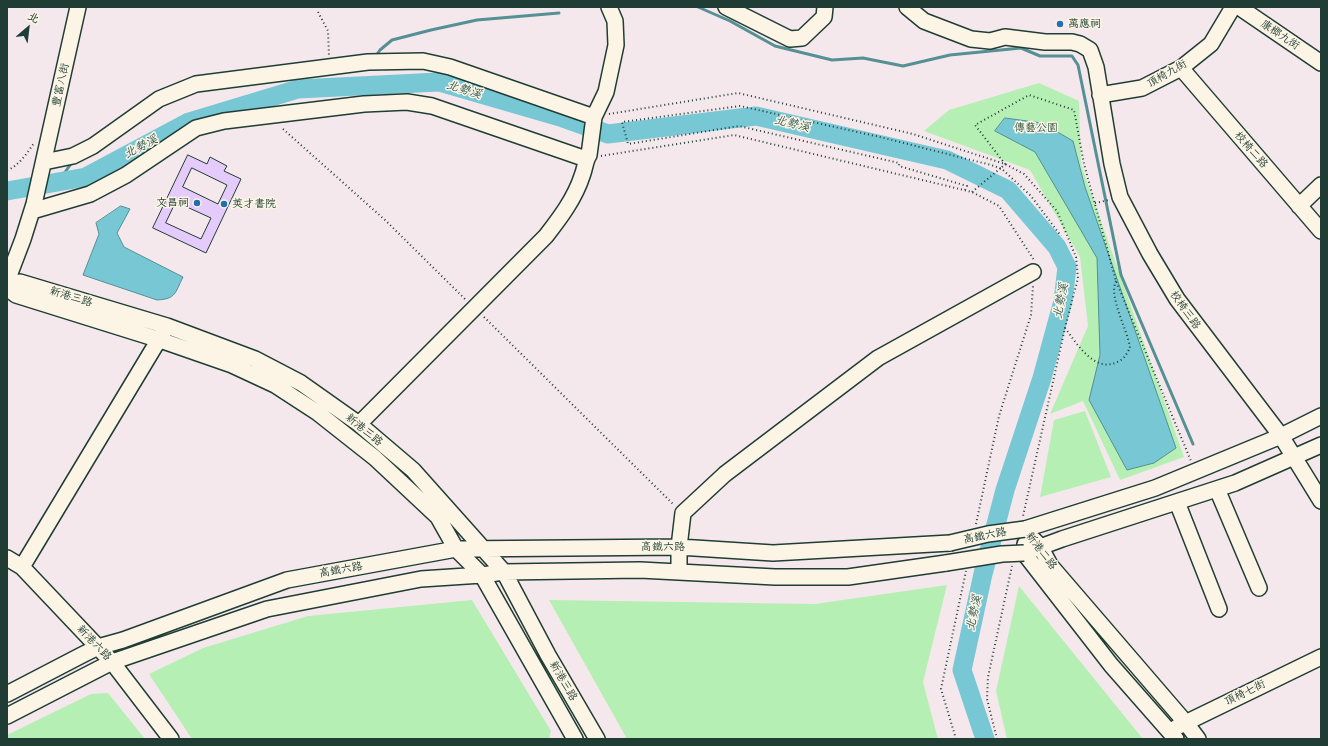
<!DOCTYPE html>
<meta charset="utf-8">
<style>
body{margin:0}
#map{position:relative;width:1328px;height:746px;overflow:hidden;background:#f5e8ec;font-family:"Patrick Hand","LXGW WenKai TC",sans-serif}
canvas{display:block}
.frame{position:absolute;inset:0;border:8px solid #1f3d34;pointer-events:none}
.north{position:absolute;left:8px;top:8px;width:40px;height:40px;-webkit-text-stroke:3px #fcf5e5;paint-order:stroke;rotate:28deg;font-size:11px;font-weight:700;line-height:16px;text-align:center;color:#1f3d34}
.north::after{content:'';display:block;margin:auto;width:14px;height:18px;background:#1f3d34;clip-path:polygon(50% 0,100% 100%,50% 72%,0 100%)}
</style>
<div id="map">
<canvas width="1328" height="746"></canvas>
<div class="frame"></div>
<div class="north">北</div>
</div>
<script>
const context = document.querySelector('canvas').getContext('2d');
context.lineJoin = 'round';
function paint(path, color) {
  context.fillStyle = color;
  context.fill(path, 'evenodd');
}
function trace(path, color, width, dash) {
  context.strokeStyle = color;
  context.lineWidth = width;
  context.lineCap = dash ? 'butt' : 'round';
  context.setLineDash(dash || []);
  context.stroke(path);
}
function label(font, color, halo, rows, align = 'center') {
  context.font = font + ' "Patrick Hand","LXGW WenKai TC",sans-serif';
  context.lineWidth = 3;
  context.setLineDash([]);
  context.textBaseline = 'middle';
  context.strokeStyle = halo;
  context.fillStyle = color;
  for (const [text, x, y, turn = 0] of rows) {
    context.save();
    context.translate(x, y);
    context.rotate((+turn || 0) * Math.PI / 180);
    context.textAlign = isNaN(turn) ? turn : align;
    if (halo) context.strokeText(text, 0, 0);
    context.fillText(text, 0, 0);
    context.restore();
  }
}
const green = new Path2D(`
 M1039,83L1079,101L1081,164L1184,457L1120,480L1083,401L1050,414L1088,326L1080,257L1030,170L924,131L949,110Z
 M1085,411L1111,477L1040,497L1054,420Z
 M947,585L923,682L938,739H627L549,600L815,604Z
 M1019,586L1143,739H1007L996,691Z
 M472,600L551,731L549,739H192L149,674L203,648L308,616Z
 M108,693L145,739H7V735L91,694Z`);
const water = new Path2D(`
 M1005,118L1042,123L1073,141L1085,187L1176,448L1154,463L1127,470L1089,400L1100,355L1097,258L1035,152L995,131Z
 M121,206L130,209L117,233L124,247L183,277C175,293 176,299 157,300L83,275L99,234L96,223Z`);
const stream = new Path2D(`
 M698,7L730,21L775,46L832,60L863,58L903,66L950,55L1021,48L1040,56H1072L1078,65L1121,275L1193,444
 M375,57L380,50L392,40L431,30L477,20L559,13
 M58,182L73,161`);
const river = new Path2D(`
 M7,191L86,177L189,122L298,89L439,82L563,118L608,134L756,116L947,160L1008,190L1057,247L1067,267L1063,301L1042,378L1005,490L983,574L962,670L985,739`);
const building = new Path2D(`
 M188,155L207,164L210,157L227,166L224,171L241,179L206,253L153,228ZM192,168L227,185L218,204L183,187ZM176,202L211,218L201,239L166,223Z`);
const path = new Path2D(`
 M318,12L328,31L329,56
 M609,114L738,93L913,134L1005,164L1024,174L1057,211L1076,257L1078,278L1065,328L1023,516
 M283,129L385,220L466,300
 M601,156L734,135L939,184L972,192L999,206L1034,260
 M1002,167L1005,164L975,125L1029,95L1074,110L1084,164L1116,281L1191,461
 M7,170C18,167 28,152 34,143
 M965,190L967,186L899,166V163L739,126L628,144L622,122L740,106L880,137L991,165L1002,169L1031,196L1061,236
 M1095,203L1109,200
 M484,317L674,505
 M1065,328C1078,345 1096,376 1121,360C1125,358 1128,351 1130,348C1128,330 1108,297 1116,281
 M976,524L999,416L1031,315L1033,286
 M956,739L941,689L966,571
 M997,739L987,699L988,677L1012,566`);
const minor = new Path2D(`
 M726,7L790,39L802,38L824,17L825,7
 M907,7L924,21L971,39L990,41L1005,37L1045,42H1072L1080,44L1090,50L1096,67L1112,164L1120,197L1150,254L1177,299L1281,436L1321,501
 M1239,7L1321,63
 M1181,68L1321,231
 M1100,95L1142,88L1181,68L1211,44L1233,7
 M44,162L73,156L93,146L159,99L196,84L368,62L423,61L450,67L594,117
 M1299,206L1321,185
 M32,211L90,194L126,175L196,128L224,121L364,104L407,102L432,106L586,159
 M7,281L23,239L34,204L78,7
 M7,286L20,282L167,326L255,359L301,383L359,424L413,470L504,572L548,655L597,739
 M7,288L16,295L160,340L232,365L275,385L318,413L375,458L438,517L456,549L482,575L575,739
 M359,424L546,236C560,218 575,198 582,176C585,169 585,161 589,155L594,117L606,92L616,45L615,21L609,7
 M1217,489L1259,588
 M1177,502L1219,609
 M1025,529L1155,488L1281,436L1321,416
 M1033,539L1040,546L1050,565L1186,723L1198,739
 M1025,544L1024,553L1111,665L1176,739
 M1024,553L1062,539L1235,483L1321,445
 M7,558L22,567L112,662L171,739
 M22,567L164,331
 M679,571V547L683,513L725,474L878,358L1033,272
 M7,694L82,655L98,647L123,640L287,580L456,549L679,547L773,553L950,543
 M7,716L112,662L267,609L421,579L482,575L504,572L640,570L775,577H848L946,563
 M1177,727L1321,657`);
const pathBridge = new Path2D(`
 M972,192L1002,167`);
const minorBridge = new Path2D(`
 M950,543L988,534L1025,529
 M946,563L1002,554L1024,553`);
const markers = [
 [1060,24,4,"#1f6fb2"],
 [197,203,4,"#1f6fb2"],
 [224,204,4,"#1f6fb2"]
];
const poiNames = [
 ["萬應祠",1068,24],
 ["文昌祠",189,203,"right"],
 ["英才書院",232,204]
];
const streetNames = [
 ["康榔九街",1280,35,34],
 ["頂椅九街",1167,74,-30],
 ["豐富八街",61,85,-78],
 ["校椅二路",1251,150,49],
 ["新港三路",71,297,17],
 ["校椅三路",1185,310,55],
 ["新港三路",364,430,39],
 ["高鐵六路",985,536,-11],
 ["高鐵六路",663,547],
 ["新港二路",1041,551,53],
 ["高鐵六路",341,570,-10],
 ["新港六路",94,643,46],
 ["新港三路",563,681,60],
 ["頂椅七街",1245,693,-26]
];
const parkNames = [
 ["傳藝公園",1036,128]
];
const waterNames = [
 ["北勢溪",464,90,17],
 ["北勢溪",792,124,13],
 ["北勢溪",141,147,-28],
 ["北勢溪",1061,301,-79],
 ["北勢溪",974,613,-78]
];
paint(green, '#b6efb4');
paint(water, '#78c7d4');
trace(water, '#549094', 1);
trace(stream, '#549094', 3);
trace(river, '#78c7d4', 19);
paint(building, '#e4cbfb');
trace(building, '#1f3d34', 1);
trace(minor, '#1f3d34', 18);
trace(path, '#1f3d34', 2, [1, 3]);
trace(minor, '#fcf5e5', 15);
trace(minorBridge, '#1f3d34', 18, []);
trace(pathBridge, '#1f3d34', 2, [1, 3]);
trace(minorBridge, '#fcf5e5', 15);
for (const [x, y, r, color] of markers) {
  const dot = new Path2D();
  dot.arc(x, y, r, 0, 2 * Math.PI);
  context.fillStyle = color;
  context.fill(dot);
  trace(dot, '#fcf5e5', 1.5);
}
label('11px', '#1f3d34', '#fcf5e5', poiNames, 'left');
label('11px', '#1f3d34', '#fcf5e5', streetNames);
label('11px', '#365847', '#fcf5e5', parkNames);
label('italic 12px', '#315954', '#fcf5e5', waterNames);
</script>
